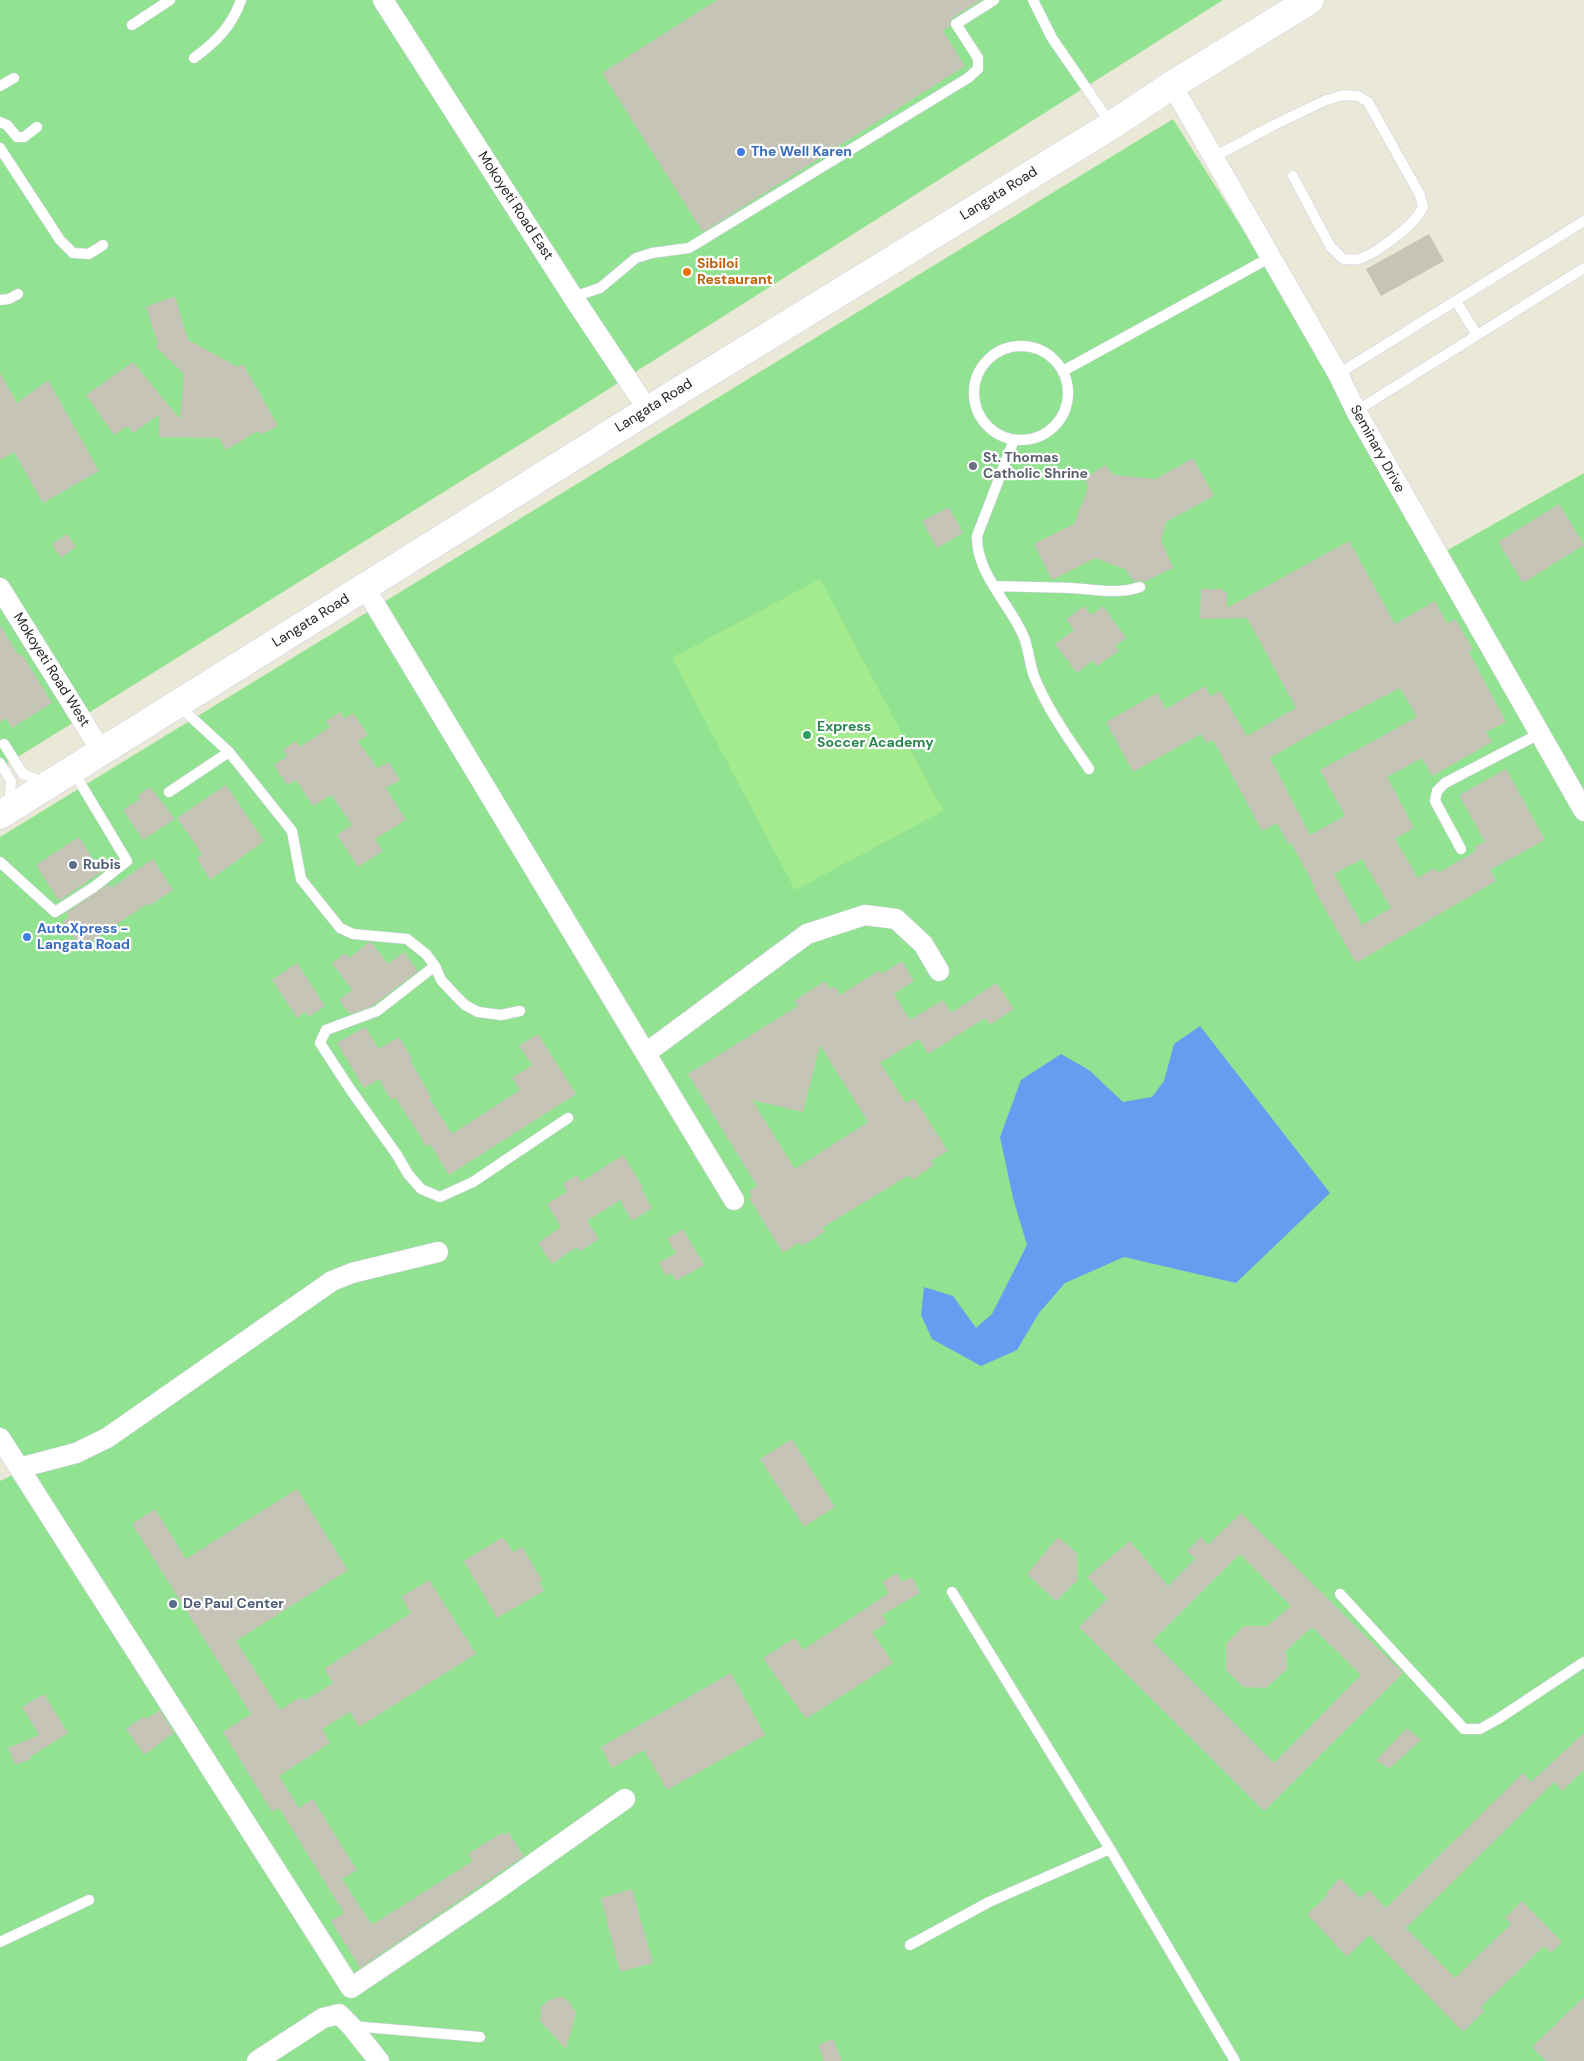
<!DOCTYPE html>
<style>
body{margin:0}
canvas{display:block;background:#eae8d7}
</style>
<canvas width="1584" height="2061"></canvas>
<script>
const context = document.querySelector('canvas').getContext('2d');
context.lineJoin = 'round';
function paint(path, color) {
  context.fillStyle = color;
  context.fill(path, 'evenodd');
}
function trace(path, color, width, dash) {
  context.strokeStyle = color;
  context.lineWidth = width;
  context.lineCap = dash ? 'butt' : 'round';
  context.setLineDash(dash || []);
  context.stroke(path);
}
function label(font, color, halo, rows, align = 'center') {
  context.font = font + ' "DM Sans",sans-serif';
  context.lineWidth = 4.5;
  context.setLineDash([]);
  context.textBaseline = 'middle';
  context.strokeStyle = halo;
  context.fillStyle = color;
  for (const [text, x, y, turn = 0] of rows) {
    context.save();
    context.translate(x, y);
    context.rotate((+turn || 0) * Math.PI / 180);
    context.textAlign = isNaN(turn) ? turn : align;
    if (halo) context.strokeText(text, 0, 0);
    context.fillText(text, 0, 0);
    context.restore();
  }
}
const green = new Path2D(`
 M0,0H1223L569,414L0,768Z
 M1173,119L1446,551L1584,473V2061H0V1481L21,1471L0,1438V837Z`);
const pitch = new Path2D(`
 M820,579L943,811L795,890L672,658Z`);
const water = new Path2D(`
 M1200,1026L1330,1193L1236,1283L1124,1257L1065,1283L1039,1313L1017,1350L981,1366L932,1339L921,1315L924,1287L953,1296L976,1328L992,1314L1027,1245L1013,1198L1000,1137L1021,1080L1061,1054L1089,1070L1123,1102L1152,1097L1164,1081L1174,1044Z`);
const building = new Path2D(`
 M717,0H981L952,18L950,21V26L943,31L965,66L703,232L602,73Z
 M1429,234L1444,261L1381,296L1366,269Z
 M175,296L188,340L238,367L243,364L278,426L261,435L258,431L226,450L219,438L159,437V415L133,433L128,426L114,435L86,395L133,362L180,419L184,374L155,346L158,344L146,307Z
 M0,373L17,403L48,380L99,471L43,503L14,452L0,460Z
 M1193,458L1214,496L1166,522L1161,540L1173,568L1144,582L1141,580L1134,582L1125,569L1095,558L1052,580L1034,544L1074,524L1088,488L1085,478L1105,465L1114,475L1156,479Z
 M1559,504L1584,545L1523,583L1498,542Z
 M949,507L963,533L937,548L922,521Z
 M67,534L76,547L61,558L52,544Z
 M1349,541L1395,624L1435,601L1447,624L1455,619L1473,649L1469,652L1506,722L1486,732L1492,742L1432,776L1422,758L1387,777L1414,828L1395,839L1418,878L1435,868L1438,873L1476,851L1474,847L1485,842L1459,795L1506,769L1545,840L1490,870L1496,881L1356,963L1313,888L1315,887L1291,843L1288,844L1277,823L1262,831L1213,740L1206,743L1201,734L1133,772L1106,722L1157,693L1166,709L1205,686L1211,696L1220,691L1247,736L1296,708L1247,618L1200,619L1201,589H1223V592H1227V608ZM1400,688L1417,717L1320,770L1345,816L1310,835L1270,758L1315,732ZM1362,859L1391,908L1362,925L1334,874Z
 M1084,606L1091,615L1103,606L1126,638L1115,646L1119,651L1097,666L1093,660L1077,673L1055,644L1074,630L1066,619Z
 M0,625L19,656L22,654L52,703L12,728L6,718L0,722Z
 M340,712L344,719L353,713L368,735L358,741L377,768L389,762L400,780L386,788L406,820L375,839L383,851L358,867L337,835L352,825L331,795L313,806L296,780L287,785L274,765L287,756L283,750L296,741L300,747L330,727L326,721Z
 M226,785L264,841L210,880L197,858L202,854L177,818Z
 M150,787L175,819L143,840L123,810L140,799L137,796Z
 M79,837L101,872L59,901L36,865Z
 M153,859L173,890L149,906L147,904L81,948L63,921L69,917L66,913L109,884L111,888Z
 M369,942L372,943L388,964L404,952L418,971L372,1006L350,1014L339,1000L352,990L332,963L345,953L349,958Z
 M902,961L914,981L894,994L910,1020L943,1000L951,1013L996,983L1014,1009L990,1025L985,1018L928,1054L919,1039L880,1063L906,1103L914,1098L948,1151L931,1161L934,1165L912,1180L909,1175L822,1228L825,1232L802,1246L800,1242L783,1253L749,1198L752,1196L749,1191L757,1186L688,1074L798,1006L794,1001L825,981L830,989L835,986L840,995L880,970L882,974ZM820,1045L868,1122L795,1169L752,1100L803,1112Z
 M297,963L325,1006L309,1017L305,1012L297,1018L272,980Z
 M365,1027L379,1049L399,1037L412,1059L410,1060L431,1097L429,1098L452,1134L520,1090L512,1078L532,1065L519,1046L538,1034L576,1094L449,1175L430,1144L427,1147L395,1097L391,1100L379,1079L364,1088L337,1043Z
 M623,1155L643,1187L641,1189L652,1208L632,1221L620,1200L587,1221L599,1239L579,1252L577,1247L552,1264L538,1243L561,1227L547,1204L567,1192L563,1184L577,1175L581,1182Z
 M683,1229L704,1265L676,1281L672,1273L666,1276L659,1263L676,1253L667,1239Z
 M792,1439L835,1507L804,1527L760,1459Z
 M297,1489L348,1570L236,1641L280,1710L301,1697L304,1701L333,1683L324,1669L411,1613L401,1597L429,1580L476,1654L359,1727L350,1712L322,1729L330,1743L279,1776L299,1808L313,1799L335,1835L357,1870L342,1879L372,1925L473,1861L468,1854L503,1832L504,1835L508,1832L524,1856L360,1968L331,1921L344,1913L279,1808L272,1812L223,1732L251,1714L132,1524L155,1509L186,1559Z
 M1241,1513L1403,1673L1264,1811L1079,1627L1107,1599L1087,1577L1130,1541L1168,1586L1195,1559L1187,1551L1201,1537L1208,1545ZM1240,1554L1291,1606L1267,1626H1244L1226,1644V1670L1243,1687L1266,1688L1287,1669L1286,1651L1312,1627L1361,1675L1274,1763L1152,1641Z
 M503,1537L513,1552L522,1547L542,1580L539,1582L544,1591L497,1618L464,1561Z
 M1058,1537L1077,1553V1581L1056,1601L1027,1574Z
 M897,1573L902,1582L912,1577L920,1593L882,1615L887,1623L872,1632L893,1663L806,1719L763,1658L795,1638L803,1650L889,1593L882,1582Z
 M731,1673L765,1735L667,1790L644,1750L612,1768L601,1747Z
 M44,1694L68,1733L30,1757L31,1759L15,1765L8,1748L39,1735L22,1707Z
 M160,1710L174,1733L144,1755L126,1729L144,1716L146,1719Z
 M1407,1728L1421,1740L1389,1769L1376,1760Z
 M1584,1733V1770L1562,1791L1554,1782L1406,1928L1455,1978L1511,1924L1505,1918L1522,1901L1562,1942L1551,1953L1544,1946L1481,2007L1484,2011L1463,2032L1371,1937L1368,1936L1347,1957L1307,1914L1328,1895L1326,1893L1340,1878L1360,1898L1369,1890L1386,1908L1523,1773L1531,1782Z
 M632,1889L653,1963L620,1972L601,1898Z
 M560,1996L569,2002L576,2013L566,2049L540,2021L541,2007L549,2000Z
 M1584,1997V2061H1546L1532,2047Z
 M833,2039L842,2061H824L818,2045Z`);
const lane = new Path2D(`
 M1033,0L1052,38L1111,124
 M132,25L170,0
 M194,58C216,42 232,26 241,0
 M0,86L14,78
 M0,122L7,125L17,137H24L37,127
 M0,148L60,240L73,253L89,254L103,245
 M1214,157L1272,126L1326,100L1344,95L1358,96L1368,102L1420,195L1423,207C1416,224 1377,253 1359,259C1355,260 1348,259 1343,259L1330,246L1293,176
 M573,297L600,288L636,258L652,253L689,248L968,78L978,69V58L956,24L994,0
 M0,300L9,299L18,294
 M1456,301L1477,335
 M974 393a47 47 0 1 1 94 0a47 47 0 1 1-94 0Z
 M1063,371L1271,257
 M1338,374L1584,221
 M1356,411L1584,268
 M1014,440L977,536C976,573 1009,603 1023,635C1029,648 1029,663 1034,676C1047,709 1069,739 1089,769
 M995,586C1020,587 1045,587 1070,588C1094,589 1117,595 1140,587
 M178,705L229,752L292,831L301,879L340,928L353,934L407,939L426,954L435,966L441,980L455,995L465,1005L478,1012L501,1015L520,1011
 M4,744L23,774L46,783
 M0,763L11,781L9,807
 M169,792L229,752
 M1461,849L1435,801L1437,791L1445,783L1539,734
 M0,862L55,912L94,887L127,861L73,771
 M435,966L377,1011L326,1030L320,1043L350,1089L397,1155L408,1174L421,1189L440,1197L473,1182L568,1118
 M952,1592L1110,1849L1235,2061
 M1340,1594L1464,1729H1480L1498,1719L1584,1662
 M0,1942L89,1900
 M910,1945L989,1902L1110,1849
 M352,2026L480,2037`);
const street = new Path2D(`
 M383,0L573,297L648,410
 M1172,85L1338,374L1356,411L1584,811
 M0,588L102,752
 M365,588L734,1200
 M646,1053L807,934L865,915L896,919L923,944L939,971
 M0,1438L351,1988L492,1893L625,1799
 M19,1468L76,1453L107,1438L332,1281L352,1273L438,1252
 M257,2061L323,2018L339,2014L351,2026L379,2061`);
const secondary = new Path2D(`
 M0,815L648,410L1112,125L1172,85L1310,0`);
const markers = [
 [741,152,5,"#3f7fe0"],
 [687,272,5,"#e8710a"],
 [973,466,5,"#6b7280"],
 [807,735,5,"#2e9e5b"],
 [73,865,5,"#5c6f8a"],
 [27,937,5,"#3f7fe0"],
 [173,1604,5,"#5c6f8a"]
];
const shopNames = [
 ["The Well Karen",751,152],
 ["AutoXpress -",37,929],
 ["Langata Road",37,945]
];
const streetNames = [
 ["Langata Road",999,194,-32],
 ["Mokoyeti Road East",515,206,57],
 ["Langata Road",654,406,-32],
 ["Seminary Drive",1377,449,61],
 ["Langata Road",311,621,-32],
 ["Mokoyeti Road West",51,670,58]
];
const foodNames = [
 ["Sibiloi",697,264],
 ["Restaurant",697,280]
];
const worshipNames = [
 ["St. Thomas",983,458],
 ["Catholic Shrine",983,474]
];
const leisureNames = [
 ["Express",817,727],
 ["Soccer Academy",817,743]
];
const serviceNames = [
 ["Rubis",83,865],
 ["De Paul Center",183,1604]
];
paint(green, '#92e391');
paint(pitch, '#a3eb8c');
paint(water, '#669df0');
paint(building, '#c5c4b7');
trace(lane, '#cfcce1', 11);
trace(street, '#cfcce1', 21);
trace(secondary, '#cfcce1', 29);
trace(lane, '#fff', 10);
trace(street, '#fff', 20);
trace(secondary, '#fff', 28);
for (const [x, y, r, color] of markers) {
  const dot = new Path2D();
  dot.arc(x, y, r, 0, 2 * Math.PI);
  context.fillStyle = color;
  context.fill(dot);
  trace(dot, '#fff', 2);
}
label('bold 14px', '#366cbe', '#fff', shopNames, 'left');
label('14px', '#262626', '#fff', streetNames);
label('bold 14px', '#c56008', '#fff', foodNames, 'left');
label('bold 14px', '#5b616d', '#fff', worshipNames, 'left');
label('bold 14px', '#27864d', '#fff', leisureNames, 'left');
label('bold 14px', '#4e5e75', '#fff', serviceNames, 'left');
</script>
